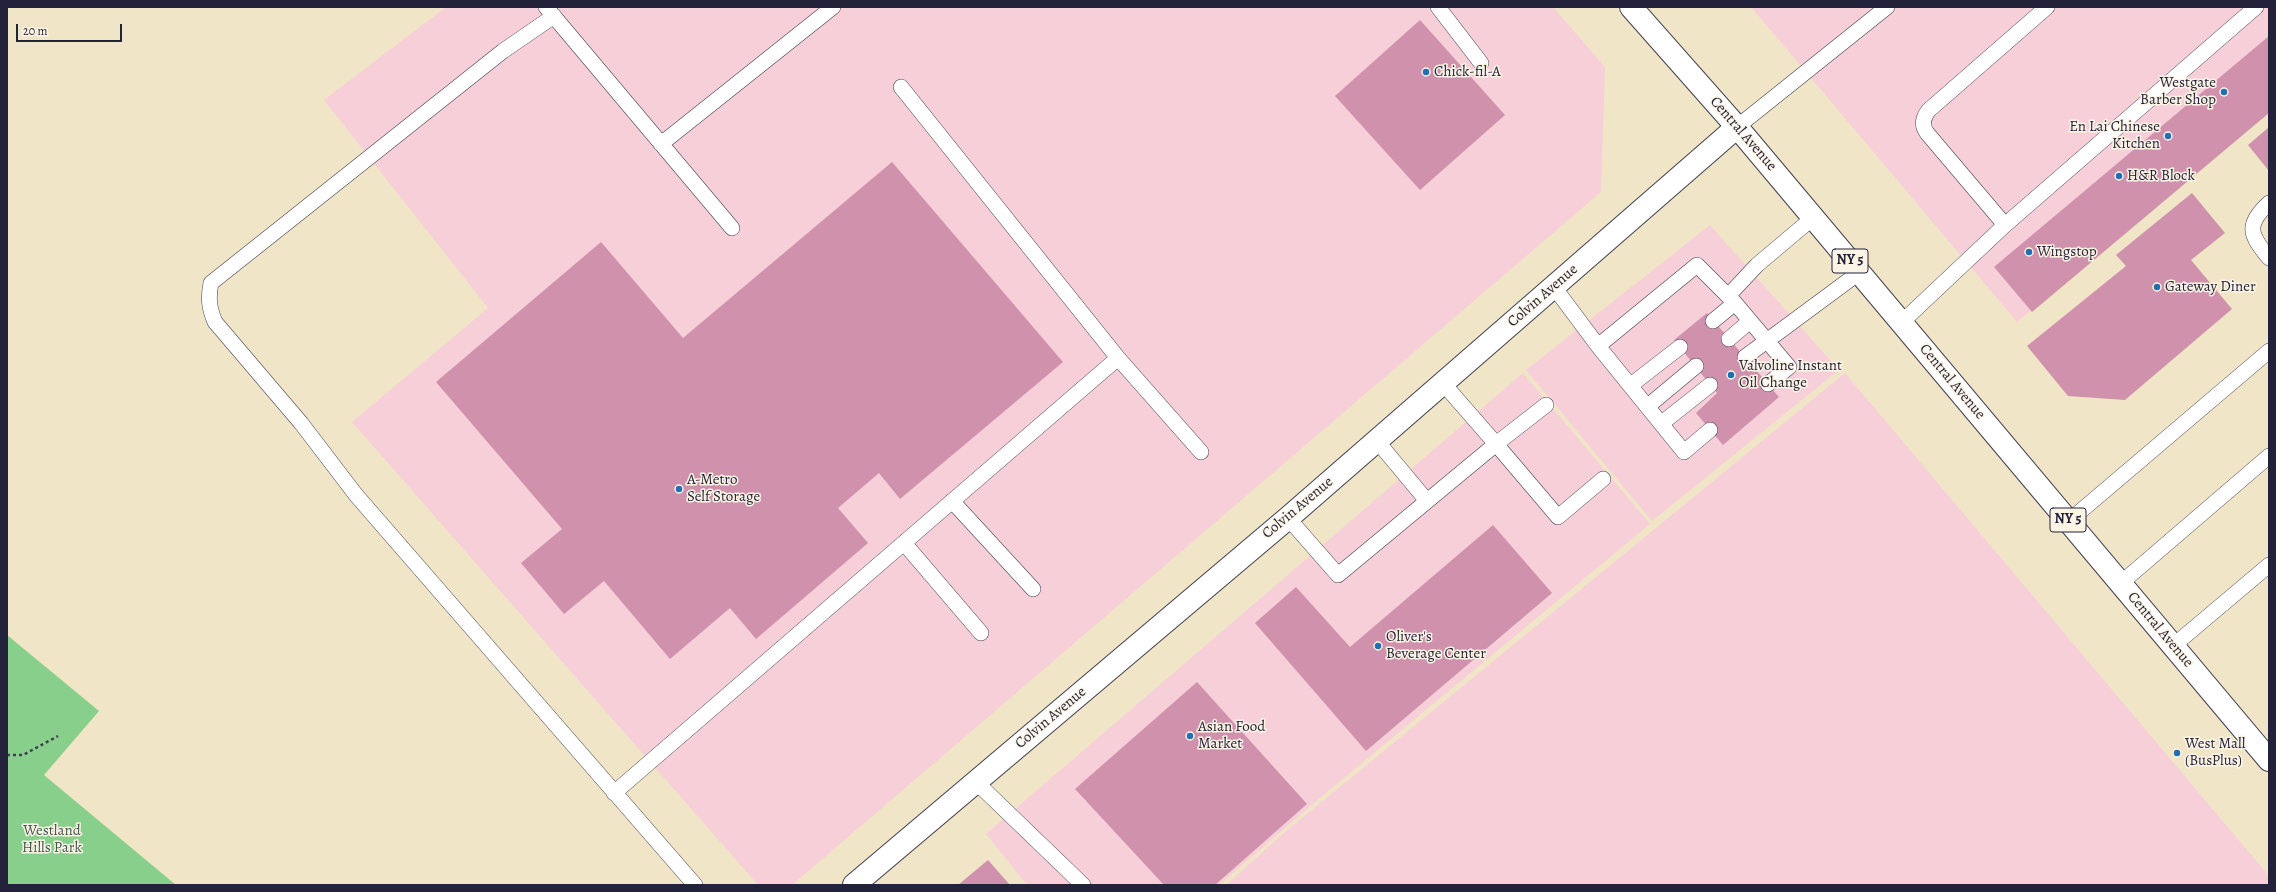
<!DOCTYPE html>
<style>
body{margin:0}
#map{position:relative;width:2276px;height:892px;overflow:hidden;background:#f1e5c8;font-family:Alegreya,serif}
canvas{display:block}
.frame{position:absolute;inset:0;border:8px solid #22223b;pointer-events:none}
.scale{position:absolute;left:16px;top:24px;width:106px;height:18px;box-sizing:border-box;border:2px solid #22223b;border-top:0;padding-left:5px;font-size:12px;line-height:14px;white-space:nowrap;color:#22223b;-webkit-text-stroke:3px #fcf5e5;paint-order:stroke}
</style>
<div id="map">
<canvas width="2276" height="892"></canvas>
<div class="frame"></div>
<div class="scale">20 m</div>
</div>
<script>
const context = document.querySelector('canvas').getContext('2d');
context.lineJoin = 'round';
function paint(path, color) {
  context.fillStyle = color;
  context.fill(path, 'evenodd');
}
function trace(path, color, width, dash) {
  context.strokeStyle = color;
  context.lineWidth = width;
  context.lineCap = dash ? 'butt' : 'round';
  context.setLineDash(dash || []);
  context.stroke(path);
}
function label(font, color, halo, rows, align = 'center') {
  context.font = font + ' Alegreya,serif';
  context.lineWidth = 3;
  context.setLineDash([]);
  context.textBaseline = 'middle';
  context.strokeStyle = halo;
  context.fillStyle = color;
  for (const [text, x, y, turn = 0] of rows) {
    context.save();
    context.translate(x, y);
    context.rotate((+turn || 0) * Math.PI / 180);
    context.textAlign = isNaN(turn) ? turn : align;
    if (halo) context.strokeText(text, 0, 0);
    context.fillText(text, 0, 0);
    context.restore();
  }
}
const built = new Path2D(`
 M446,7H1553L1605,67L1601,192L792,885H758L352,422L488,308L324,100Z
 M1751,7H2269V109L2017,322Z
 M1710,225L1839,370L1652,521L1526,370Z
 M1523,373L1650,524L1326,793L1219,885H1027L986,834Z
 M1845,373L2269,876V885H1226L1286,831Z`);
const green = new Path2D(`
 M7,635L99,711L44,775L176,885H7Z`);
const building = new Path2D(`
 M1420,20L1505,115L1420,190L1335,96Z
 M2269,36V113L2032,312L1994,267Z
 M2269,127V171L2248,145Z
 M892,162L1063,362L900,499L879,473L838,508L868,543L756,639L730,608L670,659L604,581L564,614L521,563L562,529L436,382L601,242L683,338Z
 M2192,193L2225,233L2191,260L2232,309L2125,400L2068,396L2027,346L2126,266L2116,255Z
 M1707,313L1779,397L1723,445L1696,413L1717,393L1674,340Z
 M1493,525L1552,593L1366,751L1255,623L1296,587L1350,647Z
 M1197,682L1307,804L1215,885H1164L1075,789Z
 M988,860L1010,885H958Z`);
const path = new Path2D(`
 M7,755H23L58,736`);
const lane = new Path2D(`
 M546,7L732,228
 M1438,7L1481,63
 M2047,7L1929,110C1923,117 1921,125 1927,133L2005,225L2256,7
 M554,16L503,51L211,283C208,298 209,308 215,322L301,423L356,495L695,885
 M901,87L1118,358L1201,452
 M1737,127L1887,7
 M661,144L833,7
 M2269,203C2245,225 2250,235 2269,258
 M1554,287L1598,346L1684,452L1710,430
 M1728,296L1757,265L1814,217
 M1713,321L1735,303
 M1902,322L2005,225
 M1729,339L1750,321
 M1598,346L1697,265L1735,303L1789,367L1768,384
 M1745,357L1860,272
 M1631,385L1680,347
 M1546,405L1496,444L1558,517L1603,479
 M1648,406L1696,366
 M1662,423L1710,385
 M1377,441L1427,501
 M952,501L1033,589
 M1288,518L1338,575L1496,444L1442,382
 M2069,521L2269,351
 M904,543L981,633
 M2121,583L2269,456
 M2173,646L2269,565
 M976,782L1083,885
 M614,793L1118,358`);
const secondary = new Path2D(`
 M854,885L1288,518L1737,127`);
const primary = new Path2D(`
 M1631,7L1737,127L2269,760`);
const markers = [
 [1426,72,4,"#1f6fb2"],
 [2224,92,4,"#1f6fb2"],
 [2168,136,4,"#1f6fb2"],
 [2119,176,4,"#1f6fb2"],
 [2029,252,4,"#1f6fb2"],
 [2157,287,4,"#1f6fb2"],
 [1731,375,4,"#1f6fb2"],
 [679,489,4,"#1f6fb2"],
 [1378,646,4,"#1f6fb2"],
 [1190,736,4,"#1f6fb2"],
 [2177,753,4,"#1f6fb2"]
];
const shields = [
 [1850,261,36],
 [2068,520,36]
];
const shieldNames = [
 ["NY 5",1850,261],
 ["NY 5",2068,520]
];
const poiNames = [
 ["Chick-fil-A",1434,72],
 ["Westgate",2216,83,"right"],
 ["Barber Shop",2216,100,"right"],
 ["En Lai Chinese",2160,127,"right"],
 ["Kitchen",2160,144,"right"],
 ["H&R Block",2127,176],
 ["Wingstop",2037,252],
 ["Gateway Diner",2165,287],
 ["Valvoline Instant",1739,366],
 ["Oil Change",1739,383],
 ["A-Metro",687,480],
 ["Self Storage",687,497],
 ["Oliver's",1386,637],
 ["Beverage Center",1386,654],
 ["Asian Food",1198,727],
 ["Market",1198,744],
 ["West Mall",2185,744],
 ["(BusPlus)",2185,761]
];
const streetNames = [
 ["Central Avenue",1743,134,49],
 ["Colvin Avenue",1543,296,-41],
 ["Central Avenue",1952,382,50],
 ["Colvin Avenue",1298,508,-40],
 ["Central Avenue",2160,630,50],
 ["Colvin Avenue",1051,718,-40]
];
const parkNames = [
 ["Westland",52,831],
 ["Hills Park",52,848]
];
paint(built, '#f6cfd8');
paint(green, '#87cf8a');
paint(building, '#d091ac');
trace(lane, '#413f50', 16);
trace(secondary, '#413f50', 24);
trace(primary, '#413f50', 24);
trace(path, '#413f50', 2.5, [3, 3]);
trace(lane, '#fff', 15);
trace(secondary, '#fff', 22);
trace(primary, '#fff', 22);
for (const [x, y, r, color] of markers) {
  const dot = new Path2D();
  dot.arc(x, y, r, 0, 2 * Math.PI);
  context.fillStyle = color;
  context.fill(dot);
  trace(dot, '#fcf5e5', 1.5);
}
for (const [x, y, w] of shields) {
  const box = new Path2D();
  box.roundRect(x - w / 2, y - 12, w, 24, 3);
  context.fillStyle = '#fcf5e5';
  context.fill(box);
  trace(box, '#22223b', 1);
}
label('bold 14px', '#22223b', null, shieldNames);
label('15px', '#22223b', '#fcf5e5', poiNames, 'left');
label('15px', '#22223b', '#fcf5e5', streetNames);
label('15px', '#405653', '#fcf5e5', parkNames);
</script>
